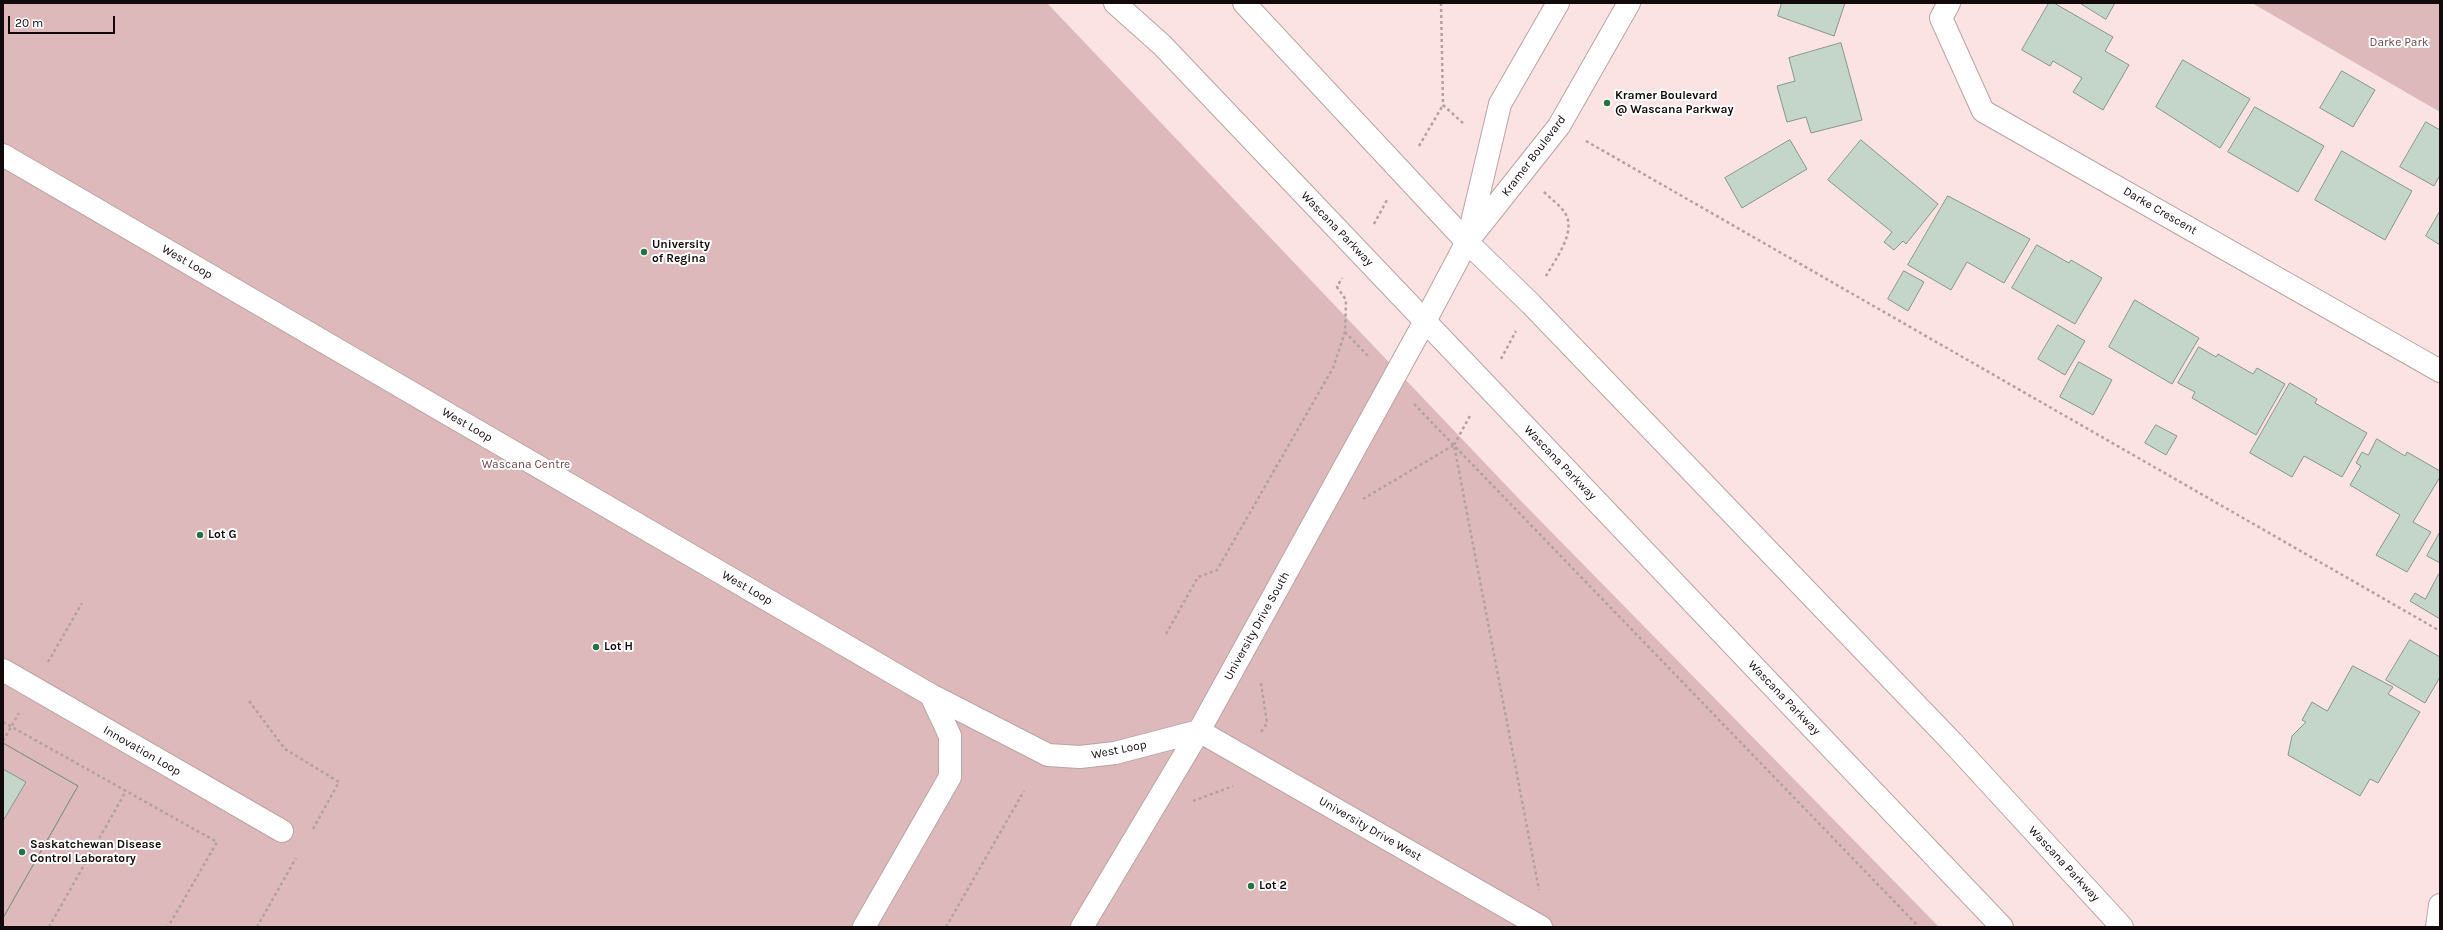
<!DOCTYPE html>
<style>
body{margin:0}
#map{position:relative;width:2443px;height:930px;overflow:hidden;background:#fbe2e3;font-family:Karla,sans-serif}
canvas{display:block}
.frame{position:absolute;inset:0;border:4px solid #120a0a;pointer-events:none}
.scale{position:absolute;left:8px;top:16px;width:107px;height:18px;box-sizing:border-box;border:2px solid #120a0a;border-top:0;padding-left:5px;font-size:12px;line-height:14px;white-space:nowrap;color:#120a0a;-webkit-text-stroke:3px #fff;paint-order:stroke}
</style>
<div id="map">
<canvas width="2443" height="930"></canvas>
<div class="frame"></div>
<div class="scale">20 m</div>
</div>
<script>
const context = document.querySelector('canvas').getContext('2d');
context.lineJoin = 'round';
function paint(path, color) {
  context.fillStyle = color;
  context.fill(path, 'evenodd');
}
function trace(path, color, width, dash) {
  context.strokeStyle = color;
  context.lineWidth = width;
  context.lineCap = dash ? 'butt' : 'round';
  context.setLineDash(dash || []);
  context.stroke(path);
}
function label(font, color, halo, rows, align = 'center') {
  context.font = font + ' Karla,sans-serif';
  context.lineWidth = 4;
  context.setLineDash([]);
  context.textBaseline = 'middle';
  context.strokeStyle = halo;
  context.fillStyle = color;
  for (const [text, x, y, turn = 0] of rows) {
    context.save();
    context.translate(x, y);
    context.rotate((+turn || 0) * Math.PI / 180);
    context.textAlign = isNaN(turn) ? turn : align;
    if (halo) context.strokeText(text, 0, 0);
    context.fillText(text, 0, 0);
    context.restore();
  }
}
const green = new Path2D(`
 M3,3H1047L1521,501L1939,927H3Z
 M2252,3H2440V112Z`);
const building = new Path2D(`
 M1782,3H1845L1834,36L1778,16Z
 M2049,3H2054L2113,37L2105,51L2129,65L2103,110L2073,92L2082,78L2053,61L2050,66L2022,50Z
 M2080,3H2115L2106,19Z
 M1841,43L1862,120L1811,133L1806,117L1787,122L1777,86L1795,81L1789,58Z
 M2183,60L2250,99L2220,148L2156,107Z
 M2342,71L2375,90L2353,127L2320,108Z
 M2255,107L2324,146L2298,192L2228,152Z
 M2426,122L2440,130V175L2434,186L2400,167Z
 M1790,140L1807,169L1742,208L1725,178Z
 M1861,140L1938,204L1906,244L1903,241L1894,250L1884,242L1892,232L1828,180Z
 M2342,151L2412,191L2385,240L2315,200Z
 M1948,196L2030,239L2004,283L1967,262L1951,290L1908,265Z
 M2440,211V245L2426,236Z
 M2037,245L2069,263L2071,260L2102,278L2075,324L2012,288Z
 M1904,271L1924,282L1908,311L1888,299Z
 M2135,300L2199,338L2172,384L2109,347Z
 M2058,325L2085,341L2065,375L2038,359Z
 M2199,347L2216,357L2218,354L2253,374L2257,368L2285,384L2256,435L2192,398L2195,392L2178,383Z
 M2079,362L2112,380L2093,415L2060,397Z
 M2290,383L2317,399L2315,403L2367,433L2342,477L2304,456L2292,477L2250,453Z
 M2156,425L2177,436L2166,455L2145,443Z
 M2377,439L2405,456L2407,452L2440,471V477L2413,522L2431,532L2407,572L2376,555L2400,515L2350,485L2361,466L2356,463L2362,452L2368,455Z
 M2440,532V563L2427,556Z
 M2439,574H2440V619L2410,601L2415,593L2425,599Z
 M2410,640L2440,657V677L2425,703L2386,680Z
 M2353,666L2393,687L2388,694L2420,712L2378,783L2370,779L2360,796L2288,755L2292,736L2306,722L2302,720L2312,702L2327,711Z
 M3,743L78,786L3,918Z
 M3,743L78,786L3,918Z
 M3,769L26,782L3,821Z`);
const path = new Path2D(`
 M1441,3L1443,105L1464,124
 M1586,141L2440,631
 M1419,146L1443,105
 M1544,192C1550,198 1557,203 1562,209C1580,228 1556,258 1546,276
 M1374,224L1387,200
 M1345,332L1370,358
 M1501,359L1516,331
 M1414,404L1919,927
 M1454,445L1471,414
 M1363,499L1454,445L1539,890
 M1166,634L1198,577L1217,570L1333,368L1345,332L1346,300L1337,287L1342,278
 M48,662L82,603
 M1261,683L1267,723L1261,732
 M249,701L285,749L339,782L313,829
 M3,722L217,842L168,927
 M3,741L19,713
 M1193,801L1233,786
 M49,927L126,791
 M257,927L296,858
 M946,927L1024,791`);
const minor = new Path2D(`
 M1949,3L1941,18L1983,111L2440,371
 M3,155L931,695L950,736V777L864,927
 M3,670L282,831
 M931,695L1048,755L1080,757L1115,753L1199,731
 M1199,731L1541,927
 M1082,927L1199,731L1425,321
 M2437,927L2440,905`);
const tertiary = new Path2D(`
 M1469,235L1500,104L1558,3
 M1425,321L1467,242L1559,126L1629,3`);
const secondary = new Path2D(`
 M1115,3L1162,45L2002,927
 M1244,3L1467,242L1531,304L1952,742L2122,927`);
const markers = [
 [1607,103,4,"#217445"],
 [644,252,4,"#217445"],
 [200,535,4,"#217445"],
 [596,647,4,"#217445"],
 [22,852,4,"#217445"],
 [1251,886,4,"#217445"]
];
const parkNames = [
 ["Darke Park",2399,43],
 ["Wascana Centre",526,465]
];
const poiNames = [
 ["Kramer Boulevard",1615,96],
 ["@ Wascana Parkway",1615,110],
 ["University",652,245],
 ["of Regina",652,259],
 ["Lot G",208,535],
 ["Lot H",604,647],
 ["Saskatchewan Disease",30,845],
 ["Control Laboratory",30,859],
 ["Lot 2",1259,886]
];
const streetNames = [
 ["Kramer Boulevard",1534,156,-53],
 ["Darke Crescent",2160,211,30],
 ["Wascana Parkway",1337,229,46],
 ["West Loop",187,262,30],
 ["West Loop",467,425,30],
 ["Wascana Parkway",1560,463,46],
 ["West Loop",747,588,30],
 ["University Drive South",1257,626,-61],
 ["Wascana Parkway",1784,698,46],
 ["West Loop",1119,750,-11],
 ["Innovation Loop",142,751,30],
 ["University Drive West",1370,829,30],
 ["Wascana Parkway",2064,864,47]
];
paint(green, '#deb9bb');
paint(building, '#c3d6c9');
trace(building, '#85978a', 1);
trace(minor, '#bba3a4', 24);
trace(tertiary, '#bba3a4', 24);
trace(secondary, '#bba3a4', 24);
trace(path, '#b4a0a0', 2.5, [3, 3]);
trace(minor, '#fff', 22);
trace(tertiary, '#fff', 22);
trace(secondary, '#fff', 22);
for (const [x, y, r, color] of markers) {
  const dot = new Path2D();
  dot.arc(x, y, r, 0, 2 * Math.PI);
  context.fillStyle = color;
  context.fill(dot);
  trace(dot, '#fff', 1.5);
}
label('12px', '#774348', '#fff', parkNames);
label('bold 12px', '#120a0a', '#fff', poiNames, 'left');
label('12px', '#120a0a', '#fff', streetNames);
</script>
